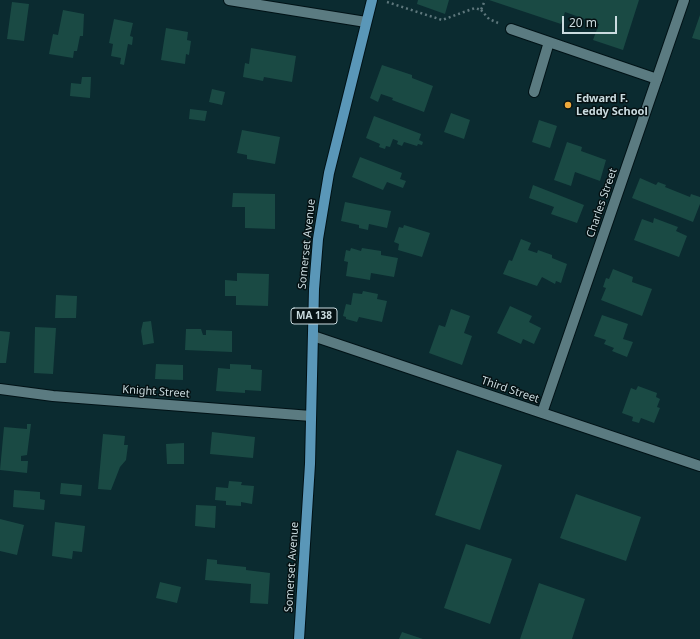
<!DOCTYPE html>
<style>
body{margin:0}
#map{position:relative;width:700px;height:639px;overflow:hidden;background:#0b2b30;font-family:"Noto Sans",sans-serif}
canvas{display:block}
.scale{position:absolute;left:562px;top:16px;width:55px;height:18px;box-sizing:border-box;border:2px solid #cadbdf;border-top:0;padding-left:5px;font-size:12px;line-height:14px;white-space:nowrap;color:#cadbdf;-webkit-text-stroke:3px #051113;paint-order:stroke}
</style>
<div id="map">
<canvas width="700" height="639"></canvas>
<div class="scale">20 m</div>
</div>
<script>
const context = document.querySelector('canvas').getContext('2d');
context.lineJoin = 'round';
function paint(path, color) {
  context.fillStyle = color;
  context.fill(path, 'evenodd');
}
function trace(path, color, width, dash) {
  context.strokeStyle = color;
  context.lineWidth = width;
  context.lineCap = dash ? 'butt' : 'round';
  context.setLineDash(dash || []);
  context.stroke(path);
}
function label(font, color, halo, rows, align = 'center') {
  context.font = font + ' "Noto Sans",sans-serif';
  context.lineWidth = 3;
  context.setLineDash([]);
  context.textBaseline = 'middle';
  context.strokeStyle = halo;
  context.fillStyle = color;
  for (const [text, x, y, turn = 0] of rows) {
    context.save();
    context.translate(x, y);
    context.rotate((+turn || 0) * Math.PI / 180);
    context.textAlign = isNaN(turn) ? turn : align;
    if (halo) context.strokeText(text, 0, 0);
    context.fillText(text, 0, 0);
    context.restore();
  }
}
const building = new Path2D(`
 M418,0H449L445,14L417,4Z
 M489,0H639L623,50L593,40L599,24L565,12L561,24Z
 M12,2L29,4L24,41L7,39Z
 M63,10L84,14L83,36H80L77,51H74L73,58L49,54L53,34L58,35Z
 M700,15V40L692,38Z
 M114,19L133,23L130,36L133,37L132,45L128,44L124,65L120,64L121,58L111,56L113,44L109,43Z
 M166,28L188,32L187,40L191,41L189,55L186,54L185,64L161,60Z
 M251,48L296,56L292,82L264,77L263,81L243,77L245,63L249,64Z
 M382,65L412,75V78L433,86L424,112L392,100L393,98L381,94L378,102L370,98Z
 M82,77H91L90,98L70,96L71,83L81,84Z
 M212,89L225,92L222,105L209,102Z
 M190,109L207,111L205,121L189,119Z
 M451,113L470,120L464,139L444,132Z
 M374,116L421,134L419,140L423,142L422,145L418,144L417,146L404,142L402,146L397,144L398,141L393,139L390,147L386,146L385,149L379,147L380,144L366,138Z
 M539,120L557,126L550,148L532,142Z
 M242,130L280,137L275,164L247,159V155L237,153Z
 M567,142L582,147L581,151L606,160L600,181L575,172L571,186L554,180Z
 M360,157L402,173L400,179L406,181L403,188L387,182L383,190L352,177Z
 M640,178L656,185L658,182L666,185L665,187L690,197L691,194L700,197V204L693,222L632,198Z
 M533,185L584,205L577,223L551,214L554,207L529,198Z
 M233,193L275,194V229L245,228V207H232Z
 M345,202L391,211L387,228L369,224L368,230L359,228V225L341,221Z
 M654,218L678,227L676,231L687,236L679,257L634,240L642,219L653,223Z
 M404,225L430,233L422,257L398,250L399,244L394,242L399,227L403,228Z
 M521,239L531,243L528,250L537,253L538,250L552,255V258L567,264L561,283L556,281L555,284L542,277L537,286L503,274L509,260L512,261Z
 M351,248L361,251L362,248L381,251V255L398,258L394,277L371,273L370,280L346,276L348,262L344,261L346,250L350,251Z
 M613,269L633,277L632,282L652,289L642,316L601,300L606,288L603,287L606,278L609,279Z
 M237,273L269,274L268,306L236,305V296H225V280L237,281Z
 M363,291L378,294L377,299L387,301L382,322L359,317L357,322L346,319V317L343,316L346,304L351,305L353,293L362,294Z
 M56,295L77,296L76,318H55Z
 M510,306L532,316L529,322L541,328L534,344L523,339L521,344L497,333Z
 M451,309L470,316L464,333L472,336L462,365L429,353L439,325L445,327Z
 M602,315L628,324L623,339L633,342L627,357L612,351L614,348L604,344L606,340L594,336Z
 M151,321L154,343L143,345L141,331L143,322Z
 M35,327L56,328L53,374L34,373Z
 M186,329H201L203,335H206V330L232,331V352L185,350Z
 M0,331L10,332L6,363H0Z
 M156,364L183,365V380L155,379Z
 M230,364L251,365V369L262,370L261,391L245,390V393L216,391L218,368L230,369Z
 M638,386L657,393L656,397L660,399L657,407L660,408L654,423L641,418L639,423L632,421L633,417L622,413L631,388L636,390Z
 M27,424H31L27,455L21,456V461H28L27,473L0,470L4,427L27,429Z
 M212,432L255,437L253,458L210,454Z
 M103,434L125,436L124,445H128L126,460L120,467L111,490L98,489Z
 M184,443V464H167L166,444Z
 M457,450L502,465L480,530L435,515Z
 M229,481L242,482L241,485L254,486L252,504L241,502V506L226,505V501L215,500L216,487L228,488Z
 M61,483L82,485L81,496L60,494Z
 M14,490L40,492V499L45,500L44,510L13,507Z
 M576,494L641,517L626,561L560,538Z
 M196,505L216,506L215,528L195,526Z
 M0,519L24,525L17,555L0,551Z
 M55,522L85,526L82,552L73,551L72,559L52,556Z
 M466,544L512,559L490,624L444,608Z
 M207,559L217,560V564L246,567V570L270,573L268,604L250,603L251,584L205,580Z
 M160,582L181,587L177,603L156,598Z
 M539,583L585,599L572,639H520Z
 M402,632L423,639H399Z`);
const path = new Path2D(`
 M387,2L442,20L475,8L481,10L485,0
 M481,10L489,19L498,23`);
const service = new Path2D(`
 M511,29L657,79
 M534,92L549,42`);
const minor = new Path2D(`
 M229,0L366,22
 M313,336L700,466
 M0,389L53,396L311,416
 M542,413L684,0`);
const primary = new Path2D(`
 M299,639L310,464L314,289L318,239L329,173L372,0`);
const markers = [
 [568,105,4,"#eda83b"]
];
const shields = [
 [314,316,46]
];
const shieldNames = [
 ["MA 138",314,316]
];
const poiNames = [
 ["Edward F.",576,99],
 ["Leddy School",576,112]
];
const streetNames = [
 ["Charles Street",602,203,-71],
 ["Somerset Avenue",307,244,-84],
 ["Third Street",510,390,19],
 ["Knight Street",156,392,4],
 ["Somerset Avenue",292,567,-86]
];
paint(building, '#1a4a44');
trace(service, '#001216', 12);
trace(minor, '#001216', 12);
trace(primary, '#001216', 12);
trace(path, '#5e777c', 2.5, [2, 3]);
trace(service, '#5b7b81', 10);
trace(minor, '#5b7b81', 10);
trace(primary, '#5a97b8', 10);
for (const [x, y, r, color] of markers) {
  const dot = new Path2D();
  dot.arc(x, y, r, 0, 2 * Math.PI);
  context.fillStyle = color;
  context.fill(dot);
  trace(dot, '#051113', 1.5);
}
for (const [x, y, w] of shields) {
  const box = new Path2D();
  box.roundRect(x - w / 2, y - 8, w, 16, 3);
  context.fillStyle = '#051113';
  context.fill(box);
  trace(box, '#cadbdf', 1);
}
label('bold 10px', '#cadbdf', null, shieldNames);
label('bold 11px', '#cadbdf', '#051113', poiNames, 'left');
label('11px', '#cadbdf', '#051113', streetNames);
</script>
